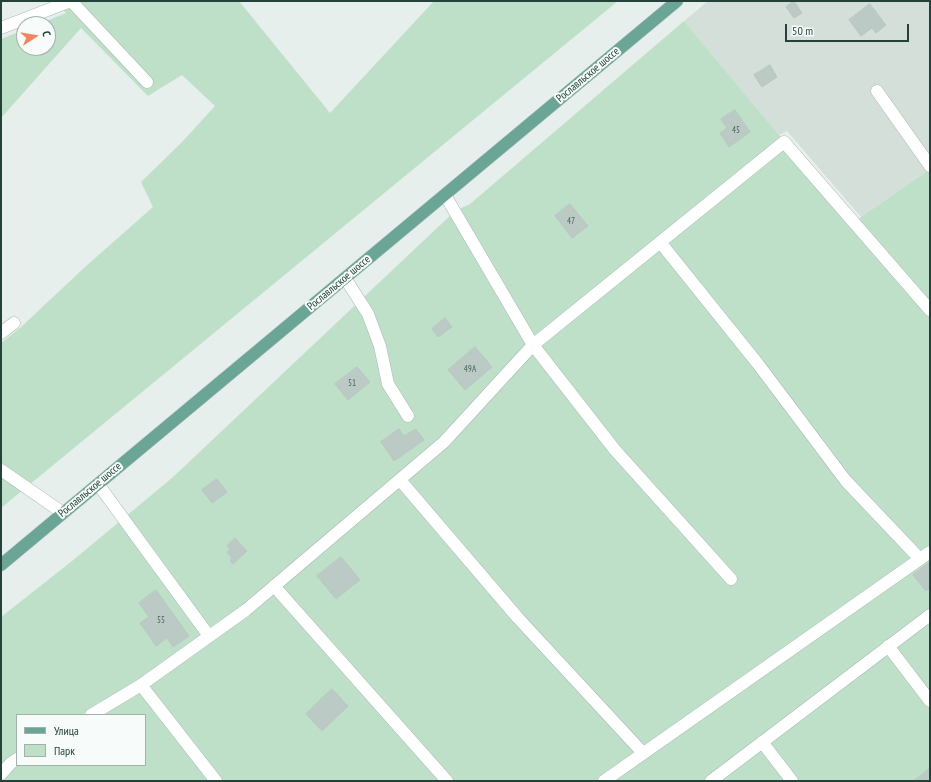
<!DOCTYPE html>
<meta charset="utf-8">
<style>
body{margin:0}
#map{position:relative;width:931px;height:782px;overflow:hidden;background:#e6efeb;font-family:"PT Sans Narrow",sans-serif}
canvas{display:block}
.frame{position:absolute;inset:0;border:2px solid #24423a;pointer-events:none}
.legend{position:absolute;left:16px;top:714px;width:130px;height:52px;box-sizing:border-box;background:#f7fbf9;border:1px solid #a3b1ad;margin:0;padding:5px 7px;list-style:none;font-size:12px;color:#24423a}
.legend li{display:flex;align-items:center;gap:8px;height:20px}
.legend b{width:20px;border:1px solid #a3b1ad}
.north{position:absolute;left:16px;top:16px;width:40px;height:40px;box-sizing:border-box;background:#f7fbf9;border:1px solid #a3b1ad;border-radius:50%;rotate:78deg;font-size:11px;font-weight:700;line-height:16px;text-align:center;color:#24423a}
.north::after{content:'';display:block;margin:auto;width:14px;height:18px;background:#f4845f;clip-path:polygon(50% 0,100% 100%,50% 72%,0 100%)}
.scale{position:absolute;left:785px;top:24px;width:124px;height:18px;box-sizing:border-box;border:2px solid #24423a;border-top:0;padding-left:5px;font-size:12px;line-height:14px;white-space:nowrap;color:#24423a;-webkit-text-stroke:3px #f7fbf9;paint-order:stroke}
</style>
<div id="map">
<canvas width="931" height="782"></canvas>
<div class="frame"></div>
<ul class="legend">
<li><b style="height:5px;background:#6aa596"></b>Улица</li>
<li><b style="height:11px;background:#bfe0c8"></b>Парк</li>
</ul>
<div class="north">С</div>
<div class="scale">50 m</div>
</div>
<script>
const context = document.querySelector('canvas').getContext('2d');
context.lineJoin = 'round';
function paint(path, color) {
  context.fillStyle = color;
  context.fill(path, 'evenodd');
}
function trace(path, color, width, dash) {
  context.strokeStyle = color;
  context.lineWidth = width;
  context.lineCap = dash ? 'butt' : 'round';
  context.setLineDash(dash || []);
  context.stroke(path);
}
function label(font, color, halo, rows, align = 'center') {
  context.font = font + ' "PT Sans Narrow",sans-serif';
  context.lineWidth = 4;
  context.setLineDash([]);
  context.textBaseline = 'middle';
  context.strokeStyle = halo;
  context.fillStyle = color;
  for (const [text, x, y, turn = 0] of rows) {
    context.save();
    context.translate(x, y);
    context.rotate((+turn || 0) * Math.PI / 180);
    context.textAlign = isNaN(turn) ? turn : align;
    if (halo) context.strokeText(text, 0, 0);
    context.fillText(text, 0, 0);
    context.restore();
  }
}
const built = new Path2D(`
 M708,1H930V169L861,217L787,131L779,135L684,21Z`);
const green = new Path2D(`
 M54,1H239L330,113L434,1H618L1,508V343L20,328L85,267L153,207L141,182L182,142L215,106L182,75L148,96L81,28L1,118V39L24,30V48H48V24H39L66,13Z
 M684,21L779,135L848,226L930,169V781H1V617L72,561L172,478L455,211L470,204ZM17,715H145V765H17Z`);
const building = new Path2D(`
 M794,1L802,13L794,18L786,7Z
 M870,4L886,25L876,33L872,28L861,36L849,20Z
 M770,65L777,77L762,87L754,75Z
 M735,110L750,132L729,147L720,133L727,128L721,119Z
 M570,204L588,226L572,238L555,216Z
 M445,318L452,327L438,337L432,329Z
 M475,347L492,367L465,390L448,370Z
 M357,367L370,382L348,400L335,384Z
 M399,429L404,436L416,429L424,440L394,461L381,442Z
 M217,479L227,492L212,503L202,490Z
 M235,538L247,551L233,564L230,561L232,558L227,552L230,549L227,546Z
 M341,557L360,580L336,599L317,576Z
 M930,562V588L926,591L913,575Z
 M156,590L189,636L173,647L167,638L156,646L140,623L149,617L139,603Z
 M332,689L348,706L322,731L306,714Z
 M930,768V781H914Z`);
const minor = new Path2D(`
 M1,28L71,1L147,82
 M877,91L930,166
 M660,242L758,364L846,481L920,559
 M345,278L368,314L380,346L388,384L408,416
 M1,333L14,323
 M1,470L63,513
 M400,480L518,618L643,753
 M98,484L209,636
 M731,579L615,450L533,345L784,142L930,310
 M274,586L447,781
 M888,646L930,701
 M141,685L246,610L444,442L533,345L445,195
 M91,715L141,685L216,781
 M762,742L792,781
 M1,774L11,763L17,759
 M604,781L930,552
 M711,781L930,615`);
const major = new Path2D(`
 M1,565L677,1`);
const numberNames = [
 ["45",736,130],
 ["47",571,221],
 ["49А",470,369],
 ["51",352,383],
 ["55",161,620]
];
const streetNames = [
 ["Рославльское шоссе",588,75,-40],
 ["Рославльское шоссе",339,283,-40],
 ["Рославльское шоссе",90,490,-40]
];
paint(built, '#d4dfda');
paint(green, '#bfe0c8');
paint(building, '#bbcac4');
trace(building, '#b8c9c2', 1);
trace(minor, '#a8b8b2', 13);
trace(major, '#c2cac8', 13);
trace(minor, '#fff', 12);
trace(major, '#6aa596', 12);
label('9px', '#4a645c', null, numberNames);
label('11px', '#24423a', '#f7fbf9', streetNames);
</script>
